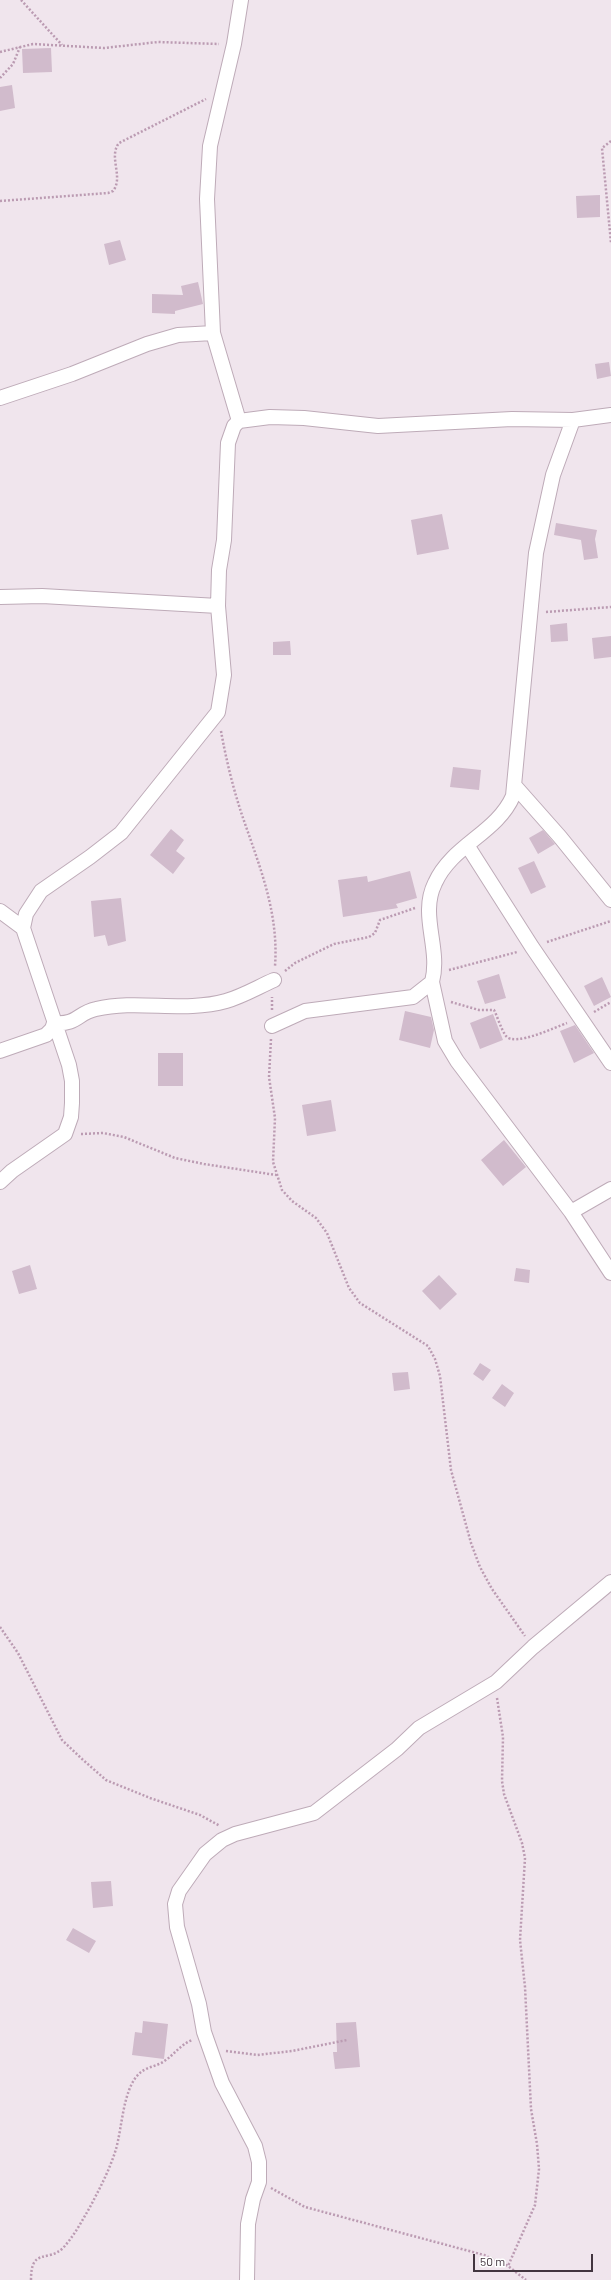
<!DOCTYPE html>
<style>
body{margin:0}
#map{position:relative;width:611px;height:2280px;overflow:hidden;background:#f0e5ed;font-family:Barlow,sans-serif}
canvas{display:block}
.scale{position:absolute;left:473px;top:2254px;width:120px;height:18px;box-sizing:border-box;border:2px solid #42353f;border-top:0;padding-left:5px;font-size:12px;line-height:14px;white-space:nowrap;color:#42353f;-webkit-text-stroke:3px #fff;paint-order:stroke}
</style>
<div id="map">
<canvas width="611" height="2280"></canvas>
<div class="scale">50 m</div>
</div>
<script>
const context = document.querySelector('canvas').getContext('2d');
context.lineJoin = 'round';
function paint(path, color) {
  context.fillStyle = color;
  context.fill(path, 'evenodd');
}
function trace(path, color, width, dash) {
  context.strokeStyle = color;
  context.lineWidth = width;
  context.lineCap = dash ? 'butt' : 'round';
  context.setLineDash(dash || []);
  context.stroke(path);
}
const building = new Path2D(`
 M51,48L52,72L23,73L22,49Z
 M12,85L15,108L0,111V87Z
 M600,195V217L577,218L576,196Z
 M120,240L126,260L109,265L104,244Z
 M198,282L203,304L175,311V314L152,313V294L183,295L181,286Z
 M609,362L611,376L597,379L595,364Z
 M442,514L449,549L417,555L411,520Z
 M556,523L597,530L595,539L598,558L584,560L581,540L554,535Z
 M567,623L568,641L551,642L550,625Z
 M611,636V657L594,659L592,638Z
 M290,641L291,655H273V642Z
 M453,767L481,770L479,790L450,787Z
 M171,829L184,840L176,851L185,858L173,874L150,855Z
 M543,830L555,844L538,854L529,838Z
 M534,861L546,887L531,894L518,868Z
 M410,871L417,898L396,904L398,908L343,917L338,880L367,876L368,882Z
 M121,898L126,941L108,946L105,935L94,937L91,901Z
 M499,974L506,998L485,1004L477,981Z
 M602,977L611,997L594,1006L584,986Z
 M405,1011L431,1017L434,1030L430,1048L399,1040Z
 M493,1014L503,1040L480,1049L470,1023Z
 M575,1025L594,1053L574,1063L560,1031Z
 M158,1053H183V1086H158Z
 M331,1100L336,1131L307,1136L302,1105Z
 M504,1140L526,1167L503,1186L481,1160Z
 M30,1265L37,1289L19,1294L12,1271Z
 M516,1268L530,1270L529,1283L514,1281Z
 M439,1275L457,1294L440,1310L422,1291Z
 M480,1363L491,1370L483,1381L473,1374Z
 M408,1372L410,1389L394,1391L392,1373Z
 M502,1384L514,1393L505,1407L492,1398Z
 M111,1881L113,1906L93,1908L91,1882Z
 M73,1928L96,1941L89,1953L66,1940Z
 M143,2021L168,2024L164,2059L132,2055L135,2032L142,2033Z
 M356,2022L360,2067L335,2069L333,2052H337L336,2023Z`);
const path = new Path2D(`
 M21,0L62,45
 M0,52L33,44L104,48L158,42L219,44
 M0,78L13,64L20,47
 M611,141L602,148L611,243
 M0,201L108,193L113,191C124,177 108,157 119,143L206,99
 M546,612L611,607
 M221,731C226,759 233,788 242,815C259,865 279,912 275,966
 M547,942L611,921
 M449,970L517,952
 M285,971L295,963L334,944L369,937L375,933L380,920L415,908
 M451,1002L479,1010H494C498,1018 501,1029 506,1036C514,1047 556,1027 567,1023
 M272,1010V997
 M594,1012L611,1002
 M271,1039L269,1077L275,1118L273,1162L282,1190L292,1201L316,1218L327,1233L349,1288L360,1303L428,1346L435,1359L440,1376L451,1470L471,1543L480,1567L492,1589L525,1636
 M81,1134L103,1133L124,1137L175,1158L204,1164L276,1175
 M0,1627L18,1653L62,1740L82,1759L106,1780L150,1798L200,1815L220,1826
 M497,1698L503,1737L502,1781L504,1794L522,1843L525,1858L520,1940L525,1987L531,2109L537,2144L539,2169L535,2205L508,2266
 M226,2051L257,2055L292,2051L347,2040
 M271,2188L305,2207L484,2255L508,2266L526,2280
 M31,2280C31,2247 47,2263 63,2248C74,2236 82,2221 90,2207C100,2188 110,2169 116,2149C122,2128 123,2092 137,2076C144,2067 155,2067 163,2062C174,2055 180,2045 192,2040`);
const street = new Path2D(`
 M0,398L72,374L147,344L178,335L213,333
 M239,421L213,333L207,199L210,146L234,44L241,0
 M0,597L42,596L218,606
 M514,785L560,837L611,900
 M467,845L532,947L611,1063
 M0,911L23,928
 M432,982L445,1041L457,1061L571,1212L611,1273
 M54,1023C78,1025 77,1013 96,1009C138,999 184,1013 226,1001C243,996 258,987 274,980
 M272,1026L305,1011L413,997L432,982C441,948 419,915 435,883C452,845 497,833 513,796L536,553L553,475L573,420
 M0,1051L46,1035L52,1029L54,1023
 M0,1182L12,1171L65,1134L71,1117L72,1103V1081L69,1065L23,928L26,914L41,891L90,857L121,833L218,712L224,675L218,606L219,570L224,540L228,443L234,426L239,421L270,417L304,418L378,426L512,419L573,420L611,415
 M571,1212L611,1189
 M247,2280L248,2224L253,2199L259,2182V2162L255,2146L222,2083L204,2032L199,2004L177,1927L175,1904L179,1891L205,1854L222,1840L235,1834L314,1813L397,1749L419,1728L496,1682L533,1647L611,1582`);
paint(building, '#d1bbcc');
trace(street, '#beabb8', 16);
trace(path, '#bb9bb2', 2.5, [2, 2]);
trace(street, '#fff', 14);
</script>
